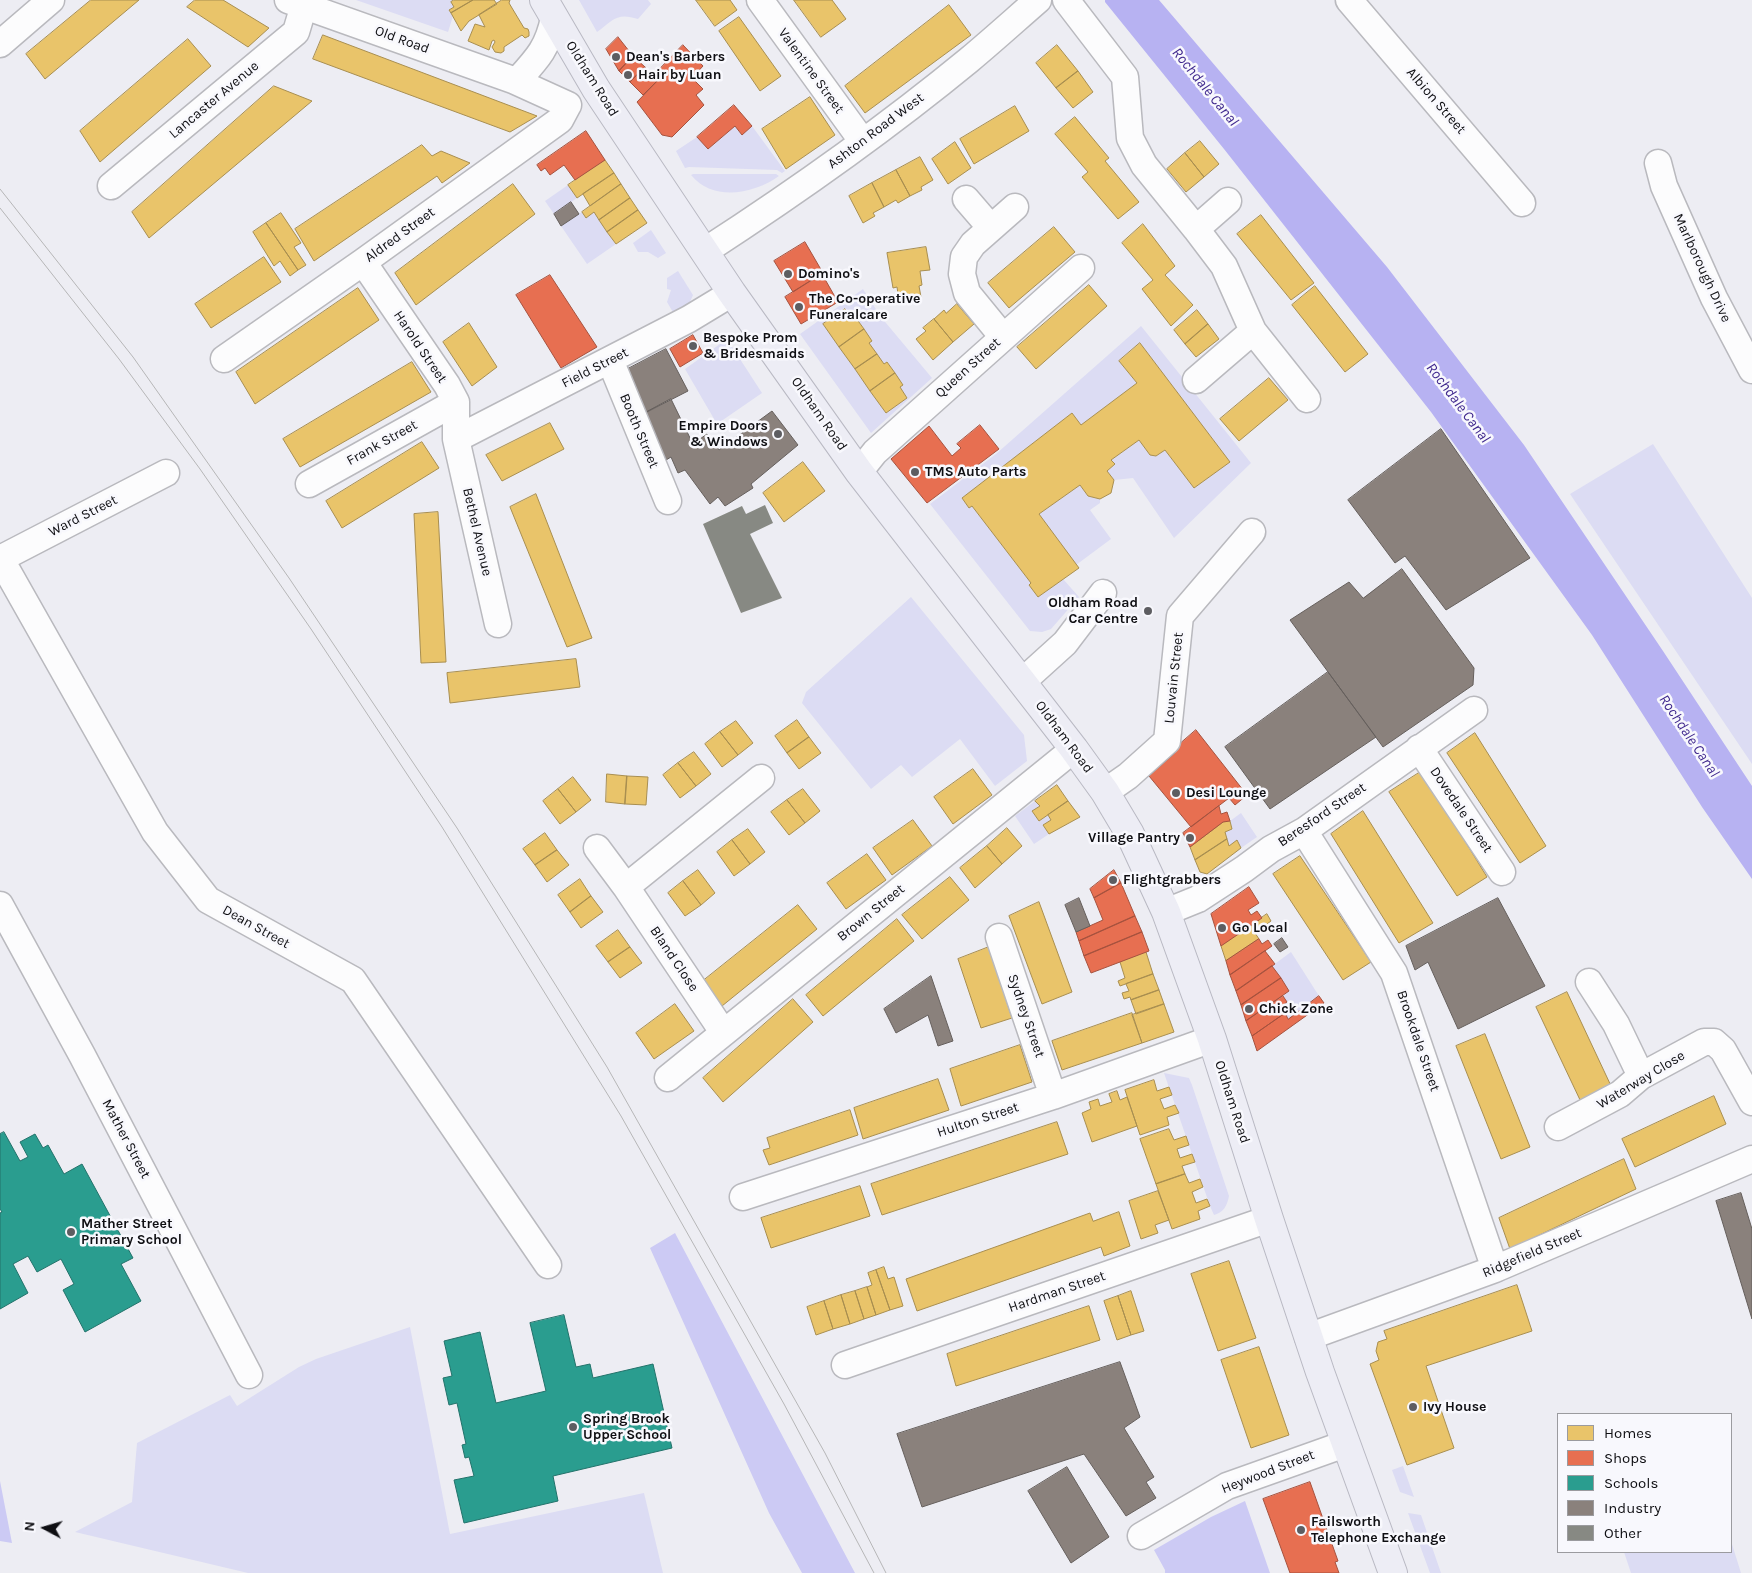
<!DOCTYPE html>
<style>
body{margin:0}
#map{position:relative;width:1752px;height:1573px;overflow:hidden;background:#ededf3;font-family:Karla,sans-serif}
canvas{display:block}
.legend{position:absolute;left:1557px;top:1413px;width:175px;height:140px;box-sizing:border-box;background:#f8f8fd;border:1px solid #9b9b9f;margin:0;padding:6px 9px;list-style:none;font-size:15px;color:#0f0f13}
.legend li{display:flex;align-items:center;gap:10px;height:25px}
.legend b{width:25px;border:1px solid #9b9b9f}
.north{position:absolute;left:20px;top:1503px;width:50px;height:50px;-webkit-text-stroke:4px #f8f8fd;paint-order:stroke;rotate:276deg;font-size:14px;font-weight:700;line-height:20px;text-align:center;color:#0f0f13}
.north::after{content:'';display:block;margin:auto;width:18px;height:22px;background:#0f0f13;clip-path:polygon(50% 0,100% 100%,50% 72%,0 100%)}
</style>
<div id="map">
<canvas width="1752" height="1573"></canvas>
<ul class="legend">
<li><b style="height:14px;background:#e9c46a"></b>Homes</li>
<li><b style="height:14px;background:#e76f51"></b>Shops</li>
<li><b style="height:14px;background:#2a9d8f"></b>Schools</li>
<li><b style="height:14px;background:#8a817c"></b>Industry</li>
<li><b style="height:14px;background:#878983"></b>Other</li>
</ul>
<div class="north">N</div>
</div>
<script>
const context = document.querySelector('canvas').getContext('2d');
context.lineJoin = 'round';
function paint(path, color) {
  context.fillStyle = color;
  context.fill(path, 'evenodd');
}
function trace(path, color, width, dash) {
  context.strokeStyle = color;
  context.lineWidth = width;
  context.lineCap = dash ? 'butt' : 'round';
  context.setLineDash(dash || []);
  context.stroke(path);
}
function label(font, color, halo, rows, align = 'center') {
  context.font = font + ' Karla,sans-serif';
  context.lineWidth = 5;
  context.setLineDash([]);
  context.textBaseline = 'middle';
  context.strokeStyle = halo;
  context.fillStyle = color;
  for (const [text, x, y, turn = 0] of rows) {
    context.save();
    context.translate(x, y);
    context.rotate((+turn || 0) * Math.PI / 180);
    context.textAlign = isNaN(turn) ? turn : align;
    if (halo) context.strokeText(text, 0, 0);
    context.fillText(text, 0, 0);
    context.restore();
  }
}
const green = new Path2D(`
 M356,0H454V7L449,10L453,16L448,32Z
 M579,0H648L651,4L638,19C617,12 613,20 597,32Z
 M735,126L742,135L752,126L785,171L782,173L777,170L689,167L685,168L676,151L697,137L709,149Z
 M693,174H776L779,176C754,194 713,202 691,175Z
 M568,185L577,198L554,214L545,201Z
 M582,212L586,218L594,212L616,244L587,264L561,226Z
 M651,230L666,253L658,258L648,252H638L633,243Z
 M678,271L693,295L689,304L674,314L667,302L671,290L667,289V278Z
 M863,289L881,317L932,378L871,433L800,334ZM845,309L853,320L856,318L872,340L869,343L884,364L887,362L903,384L900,387L907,398L886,413L824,325Z
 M1141,326L1251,463L1174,538L1133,478L1114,480L1107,471L1115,464L1111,460L1139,440L1150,455L1156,456L1165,450L1194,488L1230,462L1140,343L1119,361L1137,383L1081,425L1072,413L962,498L969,508L972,506L1031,583L1029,585L1038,597L1063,579L1079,597L1051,629L1042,632L1030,631L930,504L996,454Z
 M727,339L762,393L717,424L685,369Z
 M1653,444L1752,598V764L1570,494Z
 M1080,485L1088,496L1100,499V503L1090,510L1111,539L1076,565L1039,514Z
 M911,597L1024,735L1027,761L995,786L960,739L912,777L901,765L871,789L802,703L806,692Z
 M1035,801L1040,806L1032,812L1039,821L1048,815L1051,820L1043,825L1049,834L1034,844L1015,816Z
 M1241,813L1257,837L1241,848L1237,841L1229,846L1225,832L1232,829L1230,821Z
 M1291,952L1319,996L1288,1019L1280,1007L1287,1002L1283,996L1289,991L1272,966Z
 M1164,1073L1189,1078L1192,1085L1229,1196C1227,1206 1224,1212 1214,1215L1210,1206Z
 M410,1327L450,1534L644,1493L663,1573H248L75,1532L132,1502L137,1443L230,1395L237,1406L299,1367L316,1359Z
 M1403,1466L1414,1497L1400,1492L1392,1470Z
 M1408,1513L1421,1515L1441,1573H1430Z
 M1731,1541L1741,1573H1631L1624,1552H1731Z`);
const forest = new Path2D(`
 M675,1233L855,1573H802L769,1513L650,1248Z
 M0,1481L12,1543L0,1541Z
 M1245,1501L1270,1573H1165V1570L1154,1550L1211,1517Z`);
const water = new Path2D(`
 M1105,0H1159L1387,267L1524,445L1663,651L1752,786V879L1702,807L1592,635L1431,412L1224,149L1105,2Z`);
const homes = new Path2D(`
 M91,0H139L45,79L26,54Z
 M195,0H223L269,28L248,47L187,7Z
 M454,0H473L451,13L449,10L454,7L451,2Z
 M473,0H494L497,4L469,21L461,31L451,13Z
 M502,0H510L509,3L524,28L528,29L529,32V36L525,38L522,35L504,47V51L501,53L495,52L492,47L495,42L494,40L492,41L489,50L468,41L475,24L485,27L479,15Z
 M696,0H730L737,10L715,26Z
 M794,0H832L846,19L821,37Z
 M949,5L971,35L865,113L845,86Z
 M739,17L781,76L760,91L719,31Z
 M323,35L537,116L510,132L313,59Z
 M188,39L211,66L100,162L80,131Z
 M1057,45L1078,71L1056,88L1036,63Z
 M1078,71L1093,92L1073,108L1056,88Z
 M274,86L312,101L149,238L132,212Z
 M810,97L835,135L786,169L762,129Z
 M1015,106L1029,131L974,164L960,139Z
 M1075,117L1109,158L1105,161L1139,202L1118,219L1082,177L1088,172L1055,134Z
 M1200,141L1219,164L1204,177L1185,153Z
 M955,142L971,168L948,184L932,159Z
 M422,145L432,156L441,151L470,163L442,183L437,176L314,261L295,229Z
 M1185,153L1204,177L1186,192L1167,169Z
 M920,157L933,180L921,187L922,190L910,196L896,170Z
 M605,160L614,173L577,198L568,185Z
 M896,170L910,196L898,203L896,200L884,207L872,183Z
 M614,173L621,184L590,206L583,194Z
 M872,183L884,207L873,213L875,216L863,223L849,196Z
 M513,184L535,214L416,305L395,273Z
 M621,184L630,198L599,220L594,212L586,218L582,212Z
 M630,198L638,210L607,232L599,220Z
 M638,210L647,223L616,244L607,232Z
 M281,213L301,243L294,247L306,265L298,270L266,223Z
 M1261,215L1314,283L1291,300L1237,234Z
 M266,223L298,270L290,276L280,261L274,266L253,232Z
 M1143,224L1175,266L1165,275L1193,305L1171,326L1142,289L1153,280L1122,243Z
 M1054,227L1075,252L1009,308L988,283Z
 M926,247L930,270L920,271L922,285L919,286L921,297L899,301L897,287L893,288L887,253Z
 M264,257L281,282L211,328L195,304Z
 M1089,285L1107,306L1036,369L1017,347Z
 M1315,286L1368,354L1345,372L1292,305Z
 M358,288L379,320L255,404L236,372Z
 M957,304L974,324L953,342L934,319L944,310L946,313Z
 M845,309L853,320L856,318L864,329L839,347L823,324Z
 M1197,310L1208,324L1185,344L1174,330Z
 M934,319L953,342L933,360L916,339L926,331L923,328Z
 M469,323L497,367L472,386L443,342Z
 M1208,324L1219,339L1196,357L1185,344Z
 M864,329L872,341L869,343L877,354L855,369L839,347Z
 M1140,343L1230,462L1194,488L1165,450L1156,456L1150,455L1139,440L1111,460L1115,464L1107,471L1114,480L1111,493L1100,499L1088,496L1080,485L1039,514L1079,568L1038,597L1029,585L1031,583L972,506L969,508L962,498L1072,413L1081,425L1137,383L1119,361Z
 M877,354L884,364L887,362L895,373L870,391L855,369Z
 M412,362L431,392L300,467L283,439Z
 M895,373L903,385L900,387L907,398L886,413L870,391Z
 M1269,378L1288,400L1239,441L1220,419Z
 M550,423L564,449L502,481L486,455Z
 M422,442L439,468L342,528L326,501Z
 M803,462L825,491L784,522L763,493Z
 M536,494L592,638L567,647L510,507Z
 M438,512L446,662L421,663L414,514Z
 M576,659L580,687L450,703L447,673Z
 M797,720L809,737L787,753L775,736Z
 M736,721L753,743L738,755L720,732Z
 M720,732L738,755L722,767L705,744Z
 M1475,733L1546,846L1520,863L1447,753Z
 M809,737L821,753L799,769L787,753Z
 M694,752L711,774L696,786L678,763Z
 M678,763L696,786L680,798L663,775Z
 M973,769L992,795L953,824L934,797Z
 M1422,771L1487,877L1457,896L1389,792Z
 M607,774L627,776L625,804L606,802Z
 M627,776L648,777L646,805L625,804Z
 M573,777L591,800L576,812L558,789Z
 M1057,785L1068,801L1039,821L1032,811L1040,806L1035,801Z
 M558,789L576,812L560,824L543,801Z
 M803,789L820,811L805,823L787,800Z
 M787,800L805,823L789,835L771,812Z
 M1068,801L1080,817L1049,834L1043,825L1051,820L1048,815Z
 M1363,811L1433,923L1399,943L1331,834Z
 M913,820L932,846L892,875L873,848Z
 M1230,821L1232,829L1225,832L1227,839L1195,860L1190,847L1223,822Z
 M1007,828L1022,846L1002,864L987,846Z
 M748,829L765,852L750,864L732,840Z
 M545,833L557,850L535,865L523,849Z
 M1227,839L1229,846L1237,840L1241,848L1207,874L1200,872L1195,860Z
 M732,840L750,864L734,876L717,852Z
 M987,846L1002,864L975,888L960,868Z
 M557,850L569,865L547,882L535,865Z
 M867,854L886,880L846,909L827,883Z
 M1300,856L1371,962L1343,980L1273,874Z
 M698,870L715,893L701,905L683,881Z
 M950,877L969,900L922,939L902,915Z
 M580,879L591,896L570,912L558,895Z
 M683,881L701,905L685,916L668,893Z
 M591,896L603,912L581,928L570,912Z
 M1039,902L1072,992L1042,1004L1009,916Z
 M798,905L817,929L722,1006L703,981Z
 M1267,914L1271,921L1255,933L1259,939L1226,961L1221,946Z
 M897,919L914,941L823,1016L806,995Z
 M618,930L630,947L608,962L596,946Z
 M630,947L642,963L620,978L608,962Z
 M989,947L1012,1018L981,1028L958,959Z
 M1146,952L1153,974L1120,986L1118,981L1125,978L1120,962Z
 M1153,974L1159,990L1131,1000L1130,997L1124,999L1122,993L1129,991L1126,984Z
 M1159,990L1164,1004L1136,1014L1131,1000Z
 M1567,992L1612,1088L1581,1102L1536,1007Z
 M793,999L813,1022L723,1102L703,1078Z
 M675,1004L694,1031L654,1059L636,1033Z
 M1164,1004L1174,1032L1142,1043L1132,1015Z
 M1132,1013L1142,1043L1062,1070L1052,1041Z
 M1485,1034L1530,1147L1501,1159L1456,1046Z
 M1020,1045L1032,1082L961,1106L950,1069Z
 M938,1079L949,1110L863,1139L854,1108Z
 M1154,1080L1157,1091L1169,1087L1172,1095L1160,1099L1164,1109L1175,1105L1179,1113L1167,1117L1169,1125L1140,1135L1125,1090Z
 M1117,1091L1120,1100L1127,1097L1137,1126L1092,1142L1082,1113L1091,1109L1089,1102L1098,1099L1100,1106L1112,1102L1109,1094Z
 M1714,1096L1726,1124L1635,1167L1622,1139Z
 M850,1110L858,1135L769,1165L763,1150L770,1148L767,1138Z
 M1057,1122L1068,1154L882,1215L871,1184Z
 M1169,1129L1174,1140L1186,1136L1189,1145L1177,1149L1180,1158L1192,1154L1195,1162L1182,1166L1185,1174L1156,1184L1140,1139Z
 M1624,1159L1636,1189L1510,1249L1499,1218Z
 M1185,1174L1189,1183L1200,1179L1203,1187L1192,1192L1196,1203L1207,1199L1210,1206L1198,1211L1200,1219L1172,1229L1156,1184Z
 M860,1186L870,1216L771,1248L761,1218Z
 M1158,1191L1169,1220L1155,1225L1158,1233L1141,1239L1129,1201Z
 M1119,1212L1130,1246L1104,1256L1101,1247L917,1311L906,1279L1090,1213L1093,1221Z
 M1229,1261L1256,1338L1218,1351L1191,1274Z
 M884,1267L888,1279L894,1277L903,1306L890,1310L876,1270Z
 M876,1270L890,1310L876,1315L867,1287L872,1285L868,1273Z
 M1517,1285L1532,1331L1426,1366L1454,1448L1407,1465L1370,1364L1379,1360L1376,1351L1378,1342L1387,1339L1384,1331Z
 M867,1287L876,1315L864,1319L855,1291Z
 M855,1291L864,1319L850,1324L841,1295Z
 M1131,1291L1144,1331L1131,1335L1118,1296Z
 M841,1295L850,1324L833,1329L824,1301Z
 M1118,1296L1131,1335L1117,1340L1104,1301Z
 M824,1301L833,1329L816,1335L807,1307Z
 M1089,1306L1100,1340L956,1386L947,1354Z
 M1259,1347L1289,1435L1251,1448L1221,1360Z`);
const shops = new Path2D(`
 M618,37L633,56L619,71L606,49Z
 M683,45L703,66L692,78L703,89L696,95L704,105L672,137L662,135L637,102L662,76L657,72Z
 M633,56L645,67L630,82L619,71Z
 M645,67L658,80L643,95L630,82Z
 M734,105L752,126L742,135L735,126L708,149L697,137Z
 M586,131L605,160L575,180L564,165L550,175L545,168L541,171L537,165Z
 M805,242L823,273L793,292L774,261Z
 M822,274L838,302L801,324L785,297Z
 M550,275L597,347L561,368L516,295Z
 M693,335L703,353L680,367L670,349Z
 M980,425L999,449L927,503L891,459L929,426L952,456L961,448L957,444Z
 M1196,730L1247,795L1235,805L1229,798L1191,827L1149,776L1175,753L1173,750Z
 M1219,806L1221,814L1227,812L1230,821L1223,822L1190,847L1183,833Z
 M1114,870L1121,883L1094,898L1090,889Z
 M1121,883L1135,916L1079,941L1076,932L1103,920L1094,898Z
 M1249,887L1259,903L1248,910L1251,915L1257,911L1262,918L1221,946L1211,914Z
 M1135,916L1142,932L1084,956L1079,941Z
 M1142,932L1149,951L1091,973L1084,956Z
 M1259,939L1262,944L1268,940L1272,946L1230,975L1226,961Z
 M1265,951L1275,964L1236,991L1230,975Z
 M1272,966L1281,978L1241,1005L1236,991Z
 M1281,978L1289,991L1246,1021L1241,1005Z
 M1283,996L1287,1002L1280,1007L1285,1013L1252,1036L1246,1021Z
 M1319,996L1324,1003L1257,1051L1252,1036L1285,1013L1288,1019Z
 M1310,1482L1338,1561L1335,1562L1339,1573H1290L1263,1499Z`);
const schools = new Path2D(`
 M4,1132L20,1161L28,1157L20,1142L35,1134L43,1148L48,1145L64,1174L82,1164L133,1258L121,1264L141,1301L85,1332L63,1290L74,1284L61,1259L37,1272L28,1256L13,1264L28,1293L0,1309V1213L2,1212L0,1209V1134Z
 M564,1315L576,1367L590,1364L593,1378L653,1364L672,1448L553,1476L558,1501L464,1523L454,1480L474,1476L469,1457L465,1458L462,1445L466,1444L457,1403L449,1405L443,1378L452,1376L444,1341L480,1332L496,1403L546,1391L530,1323Z`);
const industry = new Path2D(`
 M571,202L579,214L561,226L554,214Z
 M666,349L688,391L645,413L624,371Z
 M671,399L693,444L707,434L719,450L772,411L798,445L751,484L753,488L725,506L718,497L710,504L685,470L678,473L671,457L666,460L645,413Z
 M1441,429L1530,558L1446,610L1405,556L1395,563L1348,500Z
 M1402,569L1474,668L1473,685L1383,747L1290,620L1349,582L1363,598Z
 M1328,672L1376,737L1270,809L1225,747Z
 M1079,898L1090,926L1076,932L1065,905Z
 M1498,898L1545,986L1458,1029L1428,962L1415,970L1406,946Z
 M1282,938L1288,947L1280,952L1274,944Z
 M931,976L953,1041L938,1046L928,1015L896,1033L884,1009Z
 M1741,1193L1752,1229V1319L1716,1201Z
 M1120,1362L1140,1417L1124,1428L1154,1477L1146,1482L1156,1498L1126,1516L1084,1454L922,1507L897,1434Z
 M1067,1467L1109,1537L1071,1563L1028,1491Z`);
const building = new Path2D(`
 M765,505L773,523L750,534L782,598L741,613L703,524L742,506L746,514Z`);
const minor = new Path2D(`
 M288,0L513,80L568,105
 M760,0L863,142
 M1066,0L1125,77L1130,138L1144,165L1196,229L1224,266L1253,331L1307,399
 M1349,0L1522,203
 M0,44L51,0
 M517,81C537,59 548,48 554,18
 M1658,163L1664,186L1714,298L1752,370
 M111,186L296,32L304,5
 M966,199L991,228
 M1196,229L1228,201
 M705,251C796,192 885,129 969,60C993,40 1015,20 1038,0
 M363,262L447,385L456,402V439L498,624
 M1003,337L967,293L962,274L964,257L973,244L1015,207
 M224,359L363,262L560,120L568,105
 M610,360L668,501
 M1196,380L1253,331
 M456,439L689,319L732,293
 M859,472L875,452L1081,268
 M309,484L456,402
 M0,558L155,832L208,900L353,980L548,1265
 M0,559L166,473
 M1023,681L1065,643L1103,593
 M1419,748L1502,872
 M1105,792L1128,776L1167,741L1180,616L1252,532
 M1304,831L1394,973L1495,1269
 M597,848L626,887L723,1032
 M626,887L761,778
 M0,905L82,1055L249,1375
 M1166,912L1198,899L1244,869L1271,849L1304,831L1474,710
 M999,937L1053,1096
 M1589,982L1616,1024L1641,1076
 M668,1078L1074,749
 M1558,1127L1620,1094L1641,1076L1704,1042H1714L1723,1050L1752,1102
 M743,1197L1053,1096L1212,1039
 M1308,1337L1495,1269L1752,1159
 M845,1365L1269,1219
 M1141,1536L1227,1486L1345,1444`);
const highway = new Path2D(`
 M544,0L596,89L732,293L859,472L1074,749L1105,792L1130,834L1166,912L1212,1039L1269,1219L1320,1372L1393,1573`);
const tram = new Path2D(`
 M0,189L133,357L289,578L457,828L607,1067L825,1453L886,1573
 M0,208L119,359L200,469L311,629L442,827L621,1116L784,1404L874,1573`);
const markers = [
 [616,57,5,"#5d5d61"],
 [628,75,5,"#5d5d61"],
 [788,274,5,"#5d5d61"],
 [799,307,5,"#5d5d61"],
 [693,346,5,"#5d5d61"],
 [778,434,5,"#5d5d61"],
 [915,472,5,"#5d5d61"],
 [1148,611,5,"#5d5d61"],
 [1176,793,5,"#5d5d61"],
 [1190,838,5,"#5d5d61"],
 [1113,880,5,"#5d5d61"],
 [1222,928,5,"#5d5d61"],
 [1249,1009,5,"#5d5d61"],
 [71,1232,5,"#5d5d61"],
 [1413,1407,5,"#5d5d61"],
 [573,1427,5,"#5d5d61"],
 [1301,1530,5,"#5d5d61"]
];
const streetNames = [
 ["Old Road",402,40,20],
 ["Valentine Street",811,71,54],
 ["Oldham Road",592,79,58],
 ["Lancaster Avenue",214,100,-40],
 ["Albion Street",1436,101,49],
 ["Ashton Road West",876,131,-37],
 ["Aldred Street",400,235,-36],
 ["Marlborough Drive",1702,268,65],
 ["Harold Street",420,347,56],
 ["Field Street",595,368,-27],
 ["Queen Street",968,368,-42],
 ["Oldham Road",819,414,55],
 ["Booth Street",639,431,67],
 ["Frank Street",382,443,-29],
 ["Ward Street",83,516,-27],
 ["Bethel Avenue",477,532,77],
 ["Louvain Street",1174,678,-84],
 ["Oldham Road",1064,737,53],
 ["Dovedale Street",1461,810,56],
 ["Beresford Street",1322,815,-34],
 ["Brown Street",871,913,-39],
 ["Dean Street",256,927,29],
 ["Bland Close",674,959,56],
 ["Sydney Street",1026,1016,71],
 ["Brookdale Street",1418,1041,71],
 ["Waterway Close",1641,1080,-31],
 ["Oldham Road",1232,1102,72],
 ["Hulton Street",978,1120,-18],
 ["Mather Street",126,1139,62],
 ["Ridgefield Street",1532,1253,-23],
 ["Hardman Street",1057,1292,-19],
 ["Heywood Street",1268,1472,-21]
];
const poiNames = [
 ["Dean's Barbers",626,57],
 ["Hair by Luan",638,75],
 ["Domino's",798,274],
 ["The Co-operative",809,299],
 ["Funeralcare",809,315],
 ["Bespoke Prom",703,338],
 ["& Bridesmaids",703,354],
 ["Empire Doors",768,426,"right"],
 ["& Windows",768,442,"right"],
 ["TMS Auto Parts",925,472],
 ["Oldham Road",1138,603,"right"],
 ["Car Centre",1138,619,"right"],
 ["Desi Lounge",1186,793],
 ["Village Pantry",1180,838,"right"],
 ["Flightgrabbers",1123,880],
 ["Go Local",1232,928],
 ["Chick Zone",1259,1009],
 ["Mather Street",81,1224],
 ["Primary School",81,1240],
 ["Ivy House",1423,1407],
 ["Spring Brook",583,1419],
 ["Upper School",583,1435],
 ["Failsworth",1311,1522],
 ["Telephone Exchange",1311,1538]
];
const waterNames = [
 ["Rochdale Canal",1205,87,51],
 ["Rochdale Canal",1458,403,53],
 ["Rochdale Canal",1689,736,56]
];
paint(green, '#dcdcf3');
paint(forest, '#cccaf4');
paint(water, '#b7b2f2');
paint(homes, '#e9c46a');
trace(homes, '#a88e50', 1);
paint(shops, '#e76f51');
trace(shops, '#a6523e', 1);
paint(schools, '#2a9d8f');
trace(schools, '#22726a', 1);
paint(industry, '#8a817c');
trace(industry, '#655f5c', 1);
paint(building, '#878983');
trace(minor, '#b9b9be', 29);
trace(highway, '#b9b9c3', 30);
trace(minor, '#fcfcfd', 26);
trace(highway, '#ededf5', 28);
trace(tram, '#b6b6b7', 1);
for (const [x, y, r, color] of markers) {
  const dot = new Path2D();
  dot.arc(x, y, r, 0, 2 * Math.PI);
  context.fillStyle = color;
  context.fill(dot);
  trace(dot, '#f8f8fd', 2);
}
label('14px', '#0f0f13', '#f8f8fd', streetNames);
label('bold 14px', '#0f0f13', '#f8f8fd', poiNames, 'left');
label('italic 15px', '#40298e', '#f8f8fd', waterNames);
</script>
